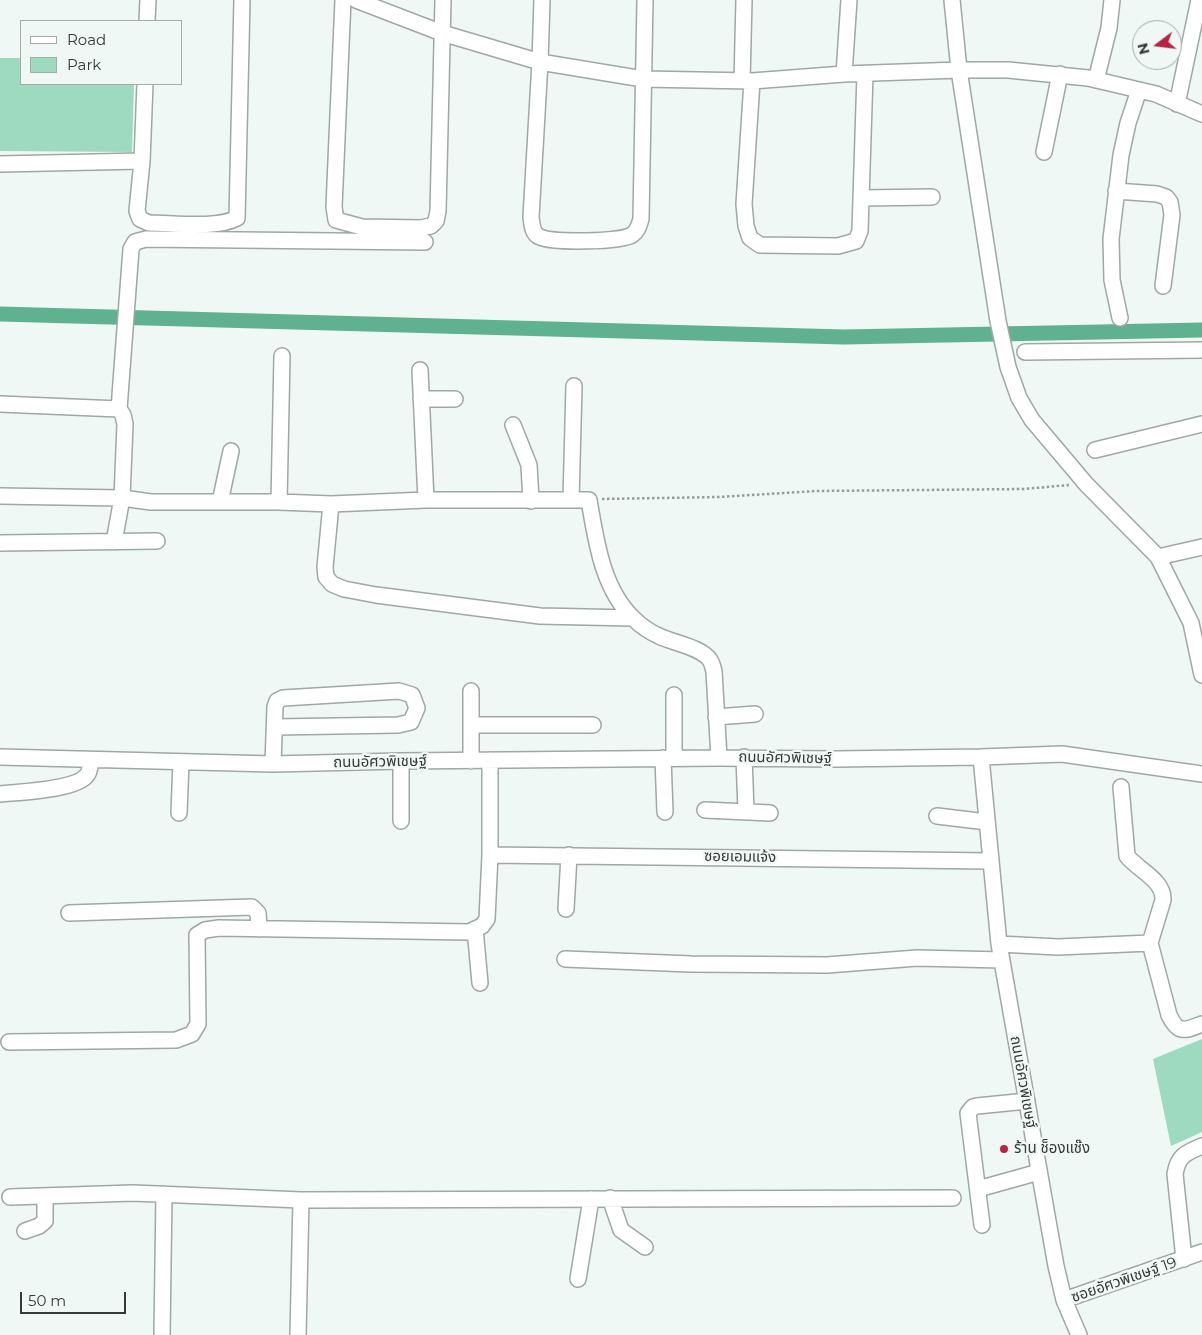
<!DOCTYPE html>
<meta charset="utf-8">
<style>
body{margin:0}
#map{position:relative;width:1202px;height:1335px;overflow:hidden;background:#eff8f4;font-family:Montserrat,sans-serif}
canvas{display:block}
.legend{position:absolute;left:20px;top:20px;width:162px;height:65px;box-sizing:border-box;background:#eff8f4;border:1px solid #a5aca8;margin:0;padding:6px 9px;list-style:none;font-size:15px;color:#353937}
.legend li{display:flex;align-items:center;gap:10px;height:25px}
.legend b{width:25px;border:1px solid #a5aca8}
.north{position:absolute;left:1132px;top:20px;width:50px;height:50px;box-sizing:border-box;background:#eff8f4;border:1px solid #a5aca8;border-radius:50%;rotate:255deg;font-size:14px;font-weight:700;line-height:20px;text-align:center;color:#353937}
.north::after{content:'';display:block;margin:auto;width:18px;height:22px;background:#b62444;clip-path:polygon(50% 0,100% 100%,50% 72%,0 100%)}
.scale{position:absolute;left:20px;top:1292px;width:106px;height:22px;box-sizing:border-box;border:2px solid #353937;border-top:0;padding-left:6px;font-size:15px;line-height:18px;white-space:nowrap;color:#353937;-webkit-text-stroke:4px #eff8f4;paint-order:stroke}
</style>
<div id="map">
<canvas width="1202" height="1335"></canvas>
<ul class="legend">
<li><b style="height:6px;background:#fff"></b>Road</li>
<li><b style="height:14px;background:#9ddabf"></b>Park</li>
</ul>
<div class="north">N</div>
<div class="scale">50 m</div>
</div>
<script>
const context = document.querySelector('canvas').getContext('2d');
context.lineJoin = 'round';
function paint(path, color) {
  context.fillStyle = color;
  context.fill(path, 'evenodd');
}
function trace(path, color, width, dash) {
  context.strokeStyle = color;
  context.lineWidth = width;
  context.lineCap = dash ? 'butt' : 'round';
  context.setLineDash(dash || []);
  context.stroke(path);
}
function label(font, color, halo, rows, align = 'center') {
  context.font = font + ' Montserrat,"Noto Sans Thai",sans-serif';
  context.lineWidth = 5;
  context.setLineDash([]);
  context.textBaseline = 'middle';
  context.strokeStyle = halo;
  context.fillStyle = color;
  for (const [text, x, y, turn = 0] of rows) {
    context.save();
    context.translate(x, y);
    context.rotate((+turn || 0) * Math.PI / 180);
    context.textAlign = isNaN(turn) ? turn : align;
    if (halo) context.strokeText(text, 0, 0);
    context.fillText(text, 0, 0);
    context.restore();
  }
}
const green = new Path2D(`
 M0,58H21V84H134L132,152L0,151Z
 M1202,1039V1132L1171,1146L1153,1059Z`);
const canal = new Path2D(`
 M0,314L844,337L1202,330`);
const path = new Path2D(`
 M602,499L719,497L816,491L1024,489L1069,485`);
const minor = new Path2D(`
 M343,0L334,207L336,220L362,227L420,228L431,226L436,221L438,211L443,0
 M356,0L442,33L540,62L643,79L752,81L844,74L959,70H1008L1088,78L1156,94L1202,114
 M542,0L540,62L531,217C532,224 532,234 540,237C553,243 620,242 632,235C638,231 639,225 641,219L645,0
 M952,0L959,70L998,321L1008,367L1019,398L1032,420L1086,484L1158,557L1191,623L1202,675
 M147,21L148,0
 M844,74L849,0
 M1096,80L1109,28L1112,0
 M742,81L744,0
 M752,81L744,204L746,226L750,238L760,245L838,246L856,241L860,231L865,74
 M145,84L142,161L137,211L140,219L149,223C173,223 217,229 237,218L242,0
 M1177,104L1199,0
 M1044,152L1060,74
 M0,164L142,161
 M1116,191L1157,194L1166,197L1170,202L1172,215L1163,286
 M862,198L932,197
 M1120,318L1112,280L1111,239L1121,155L1128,123L1139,90
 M1025,352L1202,350
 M420,370L426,500
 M421,399H455
 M0,404L119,409L123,415L125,424L122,498L151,502H279L331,504L426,500H589C596,540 602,589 634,619C641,626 650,632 659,636C673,643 701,647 710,660C712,663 713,668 714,671L719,758
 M119,409L131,249L135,242L146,239L425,242
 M513,425L529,465L531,501
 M1095,450L1202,424
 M0,496L122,498L114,542
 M571,500L574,386
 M220,502L231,451
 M279,502L282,356
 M331,504L325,567L326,577L332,584L344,589L376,595L540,616L632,618
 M0,543L157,541
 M1158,557L1202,547
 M471,691V761
 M674,695V758
 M716,717L755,714
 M471,725H593
 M0,757L273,764L401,761L719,758L836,759L981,757L1062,754L1202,774
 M744,757L746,811
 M981,757L999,944L1056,1266L1064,1300L1079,1335
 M663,758L665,812
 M273,764L275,707L277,701L283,698L399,691L412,695L417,708L411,722L398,725L275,727
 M1121,787L1127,856C1138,870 1164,880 1163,900L1150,943L1169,1015C1178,1034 1184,1031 1202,1024
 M0,794C19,792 77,790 87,775C90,772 90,765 91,760
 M705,810L770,813
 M179,813L181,762
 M937,816L987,822
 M401,821V761
 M490,855L990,861
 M566,909L569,855
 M69,913L252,907L258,913L259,929
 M475,929L480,983
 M999,944L1058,947L1150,943
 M565,959L691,964L827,965L917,958L1002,960
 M9,1042L176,1040L192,1034L198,1024L197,935L205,930L219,928L469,932L482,926L487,919L490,855V760
 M978,1189L1039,1172
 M10,1197L133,1193L301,1200L953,1198
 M610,1198L621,1230L645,1247
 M982,1225L968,1113L973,1107L977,1106L1027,1101
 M25,1231L39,1226L45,1221V1196
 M1184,1259L1175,1174C1178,1156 1185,1153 1202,1146
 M578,1279L591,1199
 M1064,1300L1202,1252
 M162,1335L164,1194
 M298,1335L301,1200`);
const markers = [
 [1004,1149,5,"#b62444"]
];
const streetNames = [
 ["ถนนอัศวพิเชษฐ์",785,758,1],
 ["ถนนอัศวพิเชษฐ์",380,762,-1],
 ["ซอยเอมแจ้ง",740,857,1],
 ["ถนนอัศวพิเชษฐ์",1023,1082,80],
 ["ซอยอัศวพิเชษฐ์ 19",1124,1280,-19]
];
const poiNames = [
 ["ร้าน ช็องแช๊ง",1014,1149]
];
paint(green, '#9ddabf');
trace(canal, '#60b18f', 15);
trace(minor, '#9fa8a3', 18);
trace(path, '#959c99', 2.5, [2.5, 2.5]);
trace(minor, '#fff', 15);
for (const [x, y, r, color] of markers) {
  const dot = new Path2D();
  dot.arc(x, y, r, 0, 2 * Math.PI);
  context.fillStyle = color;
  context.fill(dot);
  trace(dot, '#eff8f4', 2);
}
label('15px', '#353937', '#eff8f4', streetNames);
label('15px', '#353937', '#eff8f4', poiNames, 'left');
</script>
